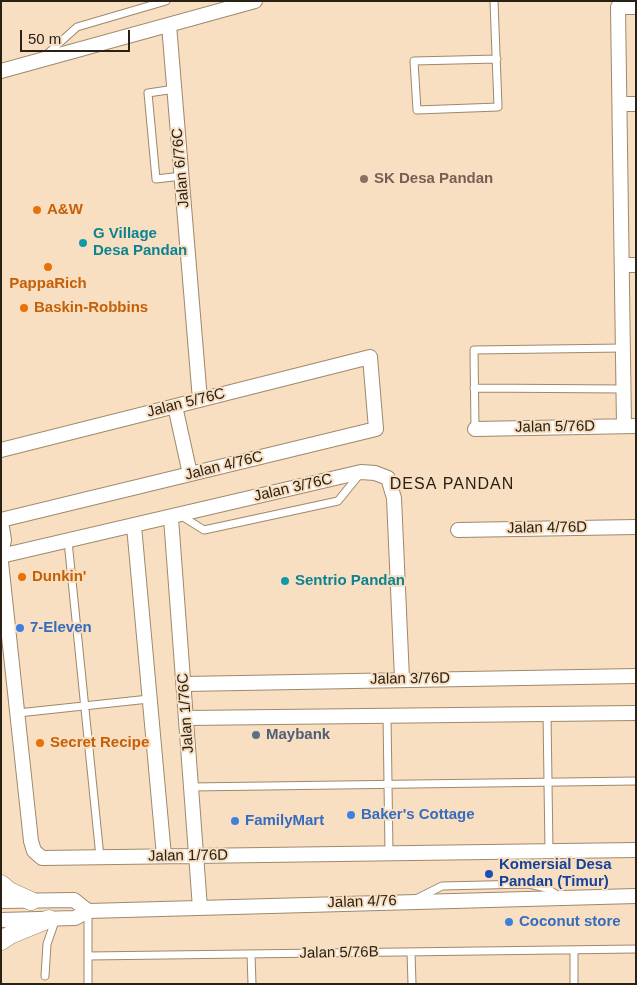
<!DOCTYPE html>
<style>
body{margin:0}
#map{position:relative;width:637px;height:985px;overflow:hidden;background:#f8dfc1;font-family:Arial,sans-serif}
canvas{display:block}
.frame{position:absolute;inset:0;border:2px solid #2a2115;pointer-events:none}
.scale{position:absolute;left:20px;top:30px;width:110px;height:22px;box-sizing:border-box;border:2px solid #2a2115;border-top:0;padding-left:6px;font-size:15px;line-height:18px;white-space:nowrap;color:#2a2115;-webkit-text-stroke:4px #f8dfc1;paint-order:stroke}
</style>
<div id="map">
<canvas width="637" height="985"></canvas>
<div class="frame"></div>
<div class="scale">50 m</div>
</div>
<script>
const context = document.querySelector('canvas').getContext('2d');
context.lineJoin = 'round';
function trace(path, color, width, dash) {
  context.strokeStyle = color;
  context.lineWidth = width;
  context.lineCap = dash ? 'butt' : 'round';
  context.setLineDash(dash || []);
  context.stroke(path);
}
function label(font, color, halo, rows, align = 'center') {
  context.font = font + ' Arial,sans-serif';
  context.lineWidth = 4;
  context.setLineDash([]);
  context.textBaseline = 'middle';
  context.strokeStyle = halo;
  context.fillStyle = color;
  for (const [text, x, y, turn = 0] of rows) {
    context.save();
    context.translate(x, y);
    context.rotate((+turn || 0) * Math.PI / 180);
    context.textAlign = isNaN(turn) ? turn : align;
    if (halo) context.strokeText(text, 0, 0);
    context.fillText(text, 0, 0);
    context.restore();
  }
}
const service = new Path2D(`
 M494,1L498,107L417,110L414,61L497,59
 M46,55L77,27L166,1
 M175,89L148,93L156,179L182,176
 M474,388L624,389
 M475,429L474,350L623,348
 M180,515L204,530L338,501L359,475
 M68,541L100,857
 M18,713L149,699
 M547,714L549,851
 M387,715L389,853
 M191,787L636,781
 M416,899L442,886L529,884L546,888L559,896
 M88,911V956L636,949
 M574,951V984
 M411,952L412,984
 M251,954L252,984
 M88,956V984
 M45,976L47,944L55,921`);
const minor = new Path2D(`
 M169,25L200,400
 M1,71L255,1
 M620,104H636
 M622,265H636
 M175,406L190,474
 M624,426L618,7H636
 M475,429L636,426
 M1,450L370,357L376,429L1,520
 M171,518L200,908
 M1,521L4,540L1,553
 M134,526L164,856
 M458,530L636,527
 M1,556L361,472L375,473L388,478L394,498L402,679
 M1,562L31,841L34,851L42,858L636,850
 M184,684L636,676
 M186,718L636,713
 M1,901L74,900L88,911
 M1,920L75,918L88,911L636,896`);
const tertiary = new Path2D(`
 M1,884L9,891L31,901
 M1,941L10,935L49,919`);
const markers = [
 [364,179,5,"#8d6e63"],
 [37,210,5,"#e8710a"],
 [83,243,5,"#0f9aa8"],
 [48,267,5,"#e8710a"],
 [24,308,5,"#e8710a"],
 [22,577,5,"#e8710a"],
 [285,581,5,"#0f9aa8"],
 [20,628,5,"#3f7fe0"],
 [256,735,5,"#5c6f8a"],
 [40,743,5,"#e8710a"],
 [351,815,5,"#3f7fe0"],
 [235,821,5,"#3f7fe0"],
 [489,874,5,"#1a4fb4"],
 [509,922,5,"#3f7fe0"]
];
const streetNames = [
 ["Jalan 6/76C",181,168,-95],
 ["Jalan 5/76C",186,403,-14],
 ["Jalan 5/76D",555,427,-1],
 ["Jalan 4/76C",224,466,-14],
 ["Jalan 3/76C",293,488,-13],
 ["Jalan 4/76D",547,528,-1],
 ["Jalan 3/76D",410,679,-1],
 ["Jalan 1/76C",186,713,-94],
 ["Jalan 1/76D",188,856,-1],
 ["Jalan 4/76",362,902,-2],
 ["Jalan 5/76B",339,953,-1]
];
const educationNames = [
 ["SK Desa Pandan",374,179]
];
const foodNames = [
 ["A&W",47,210],
 ["PappaRich",48,284,"center"],
 ["Baskin-Robbins",34,308],
 ["Dunkin'",32,577],
 ["Secret Recipe",50,743]
];
const cultureNames = [
 ["G Village",93,234],
 ["Desa Pandan",93,251],
 ["Sentrio Pandan",295,581]
];
const shopNames = [
 ["7-Eleven",30,628],
 ["Baker's Cottage",361,815],
 ["FamilyMart",245,821],
 ["Coconut store",519,922]
];
const serviceNames = [
 ["Maybank",266,735]
];
const transitNames = [
 ["Komersial Desa",499,865],
 ["Pandan (Timur)",499,882]
];
const neighbourhoodNames = [
 ["DESA PANDAN",452,485]
];
trace(service, '#9f886b', 9);
trace(minor, '#9f886b', 16);
trace(tertiary, '#9f886b', 19);
trace(service, '#fff', 7);
trace(minor, '#fff', 14);
trace(tertiary, '#fff', 18);
for (const [x, y, r, color] of markers) {
  const dot = new Path2D();
  dot.arc(x, y, r, 0, 2 * Math.PI);
  context.fillStyle = color;
  context.fill(dot);
  trace(dot, '#f8dfc1', 2);
}
label('15px', '#2a2115', '#f8dfc1', streetNames);
label('bold 15px', '#785e54', '#f8dfc1', educationNames, 'left');
label('bold 15px', '#c56008', '#f8dfc1', foodNames, 'left');
label('bold 15px', '#0d838f', '#f8dfc1', cultureNames, 'left');
label('bold 15px', '#366cbe', '#f8dfc1', shopNames, 'left');
label('bold 15px', '#4e5e75', '#f8dfc1', serviceNames, 'left');
label('bold 15px', '#164399', '#f8dfc1', transitNames, 'left');
context.letterSpacing = '1px';
label('16px', '#2a2115', '#f8dfc1', neighbourhoodNames);
context.letterSpacing = '0px';
</script>
